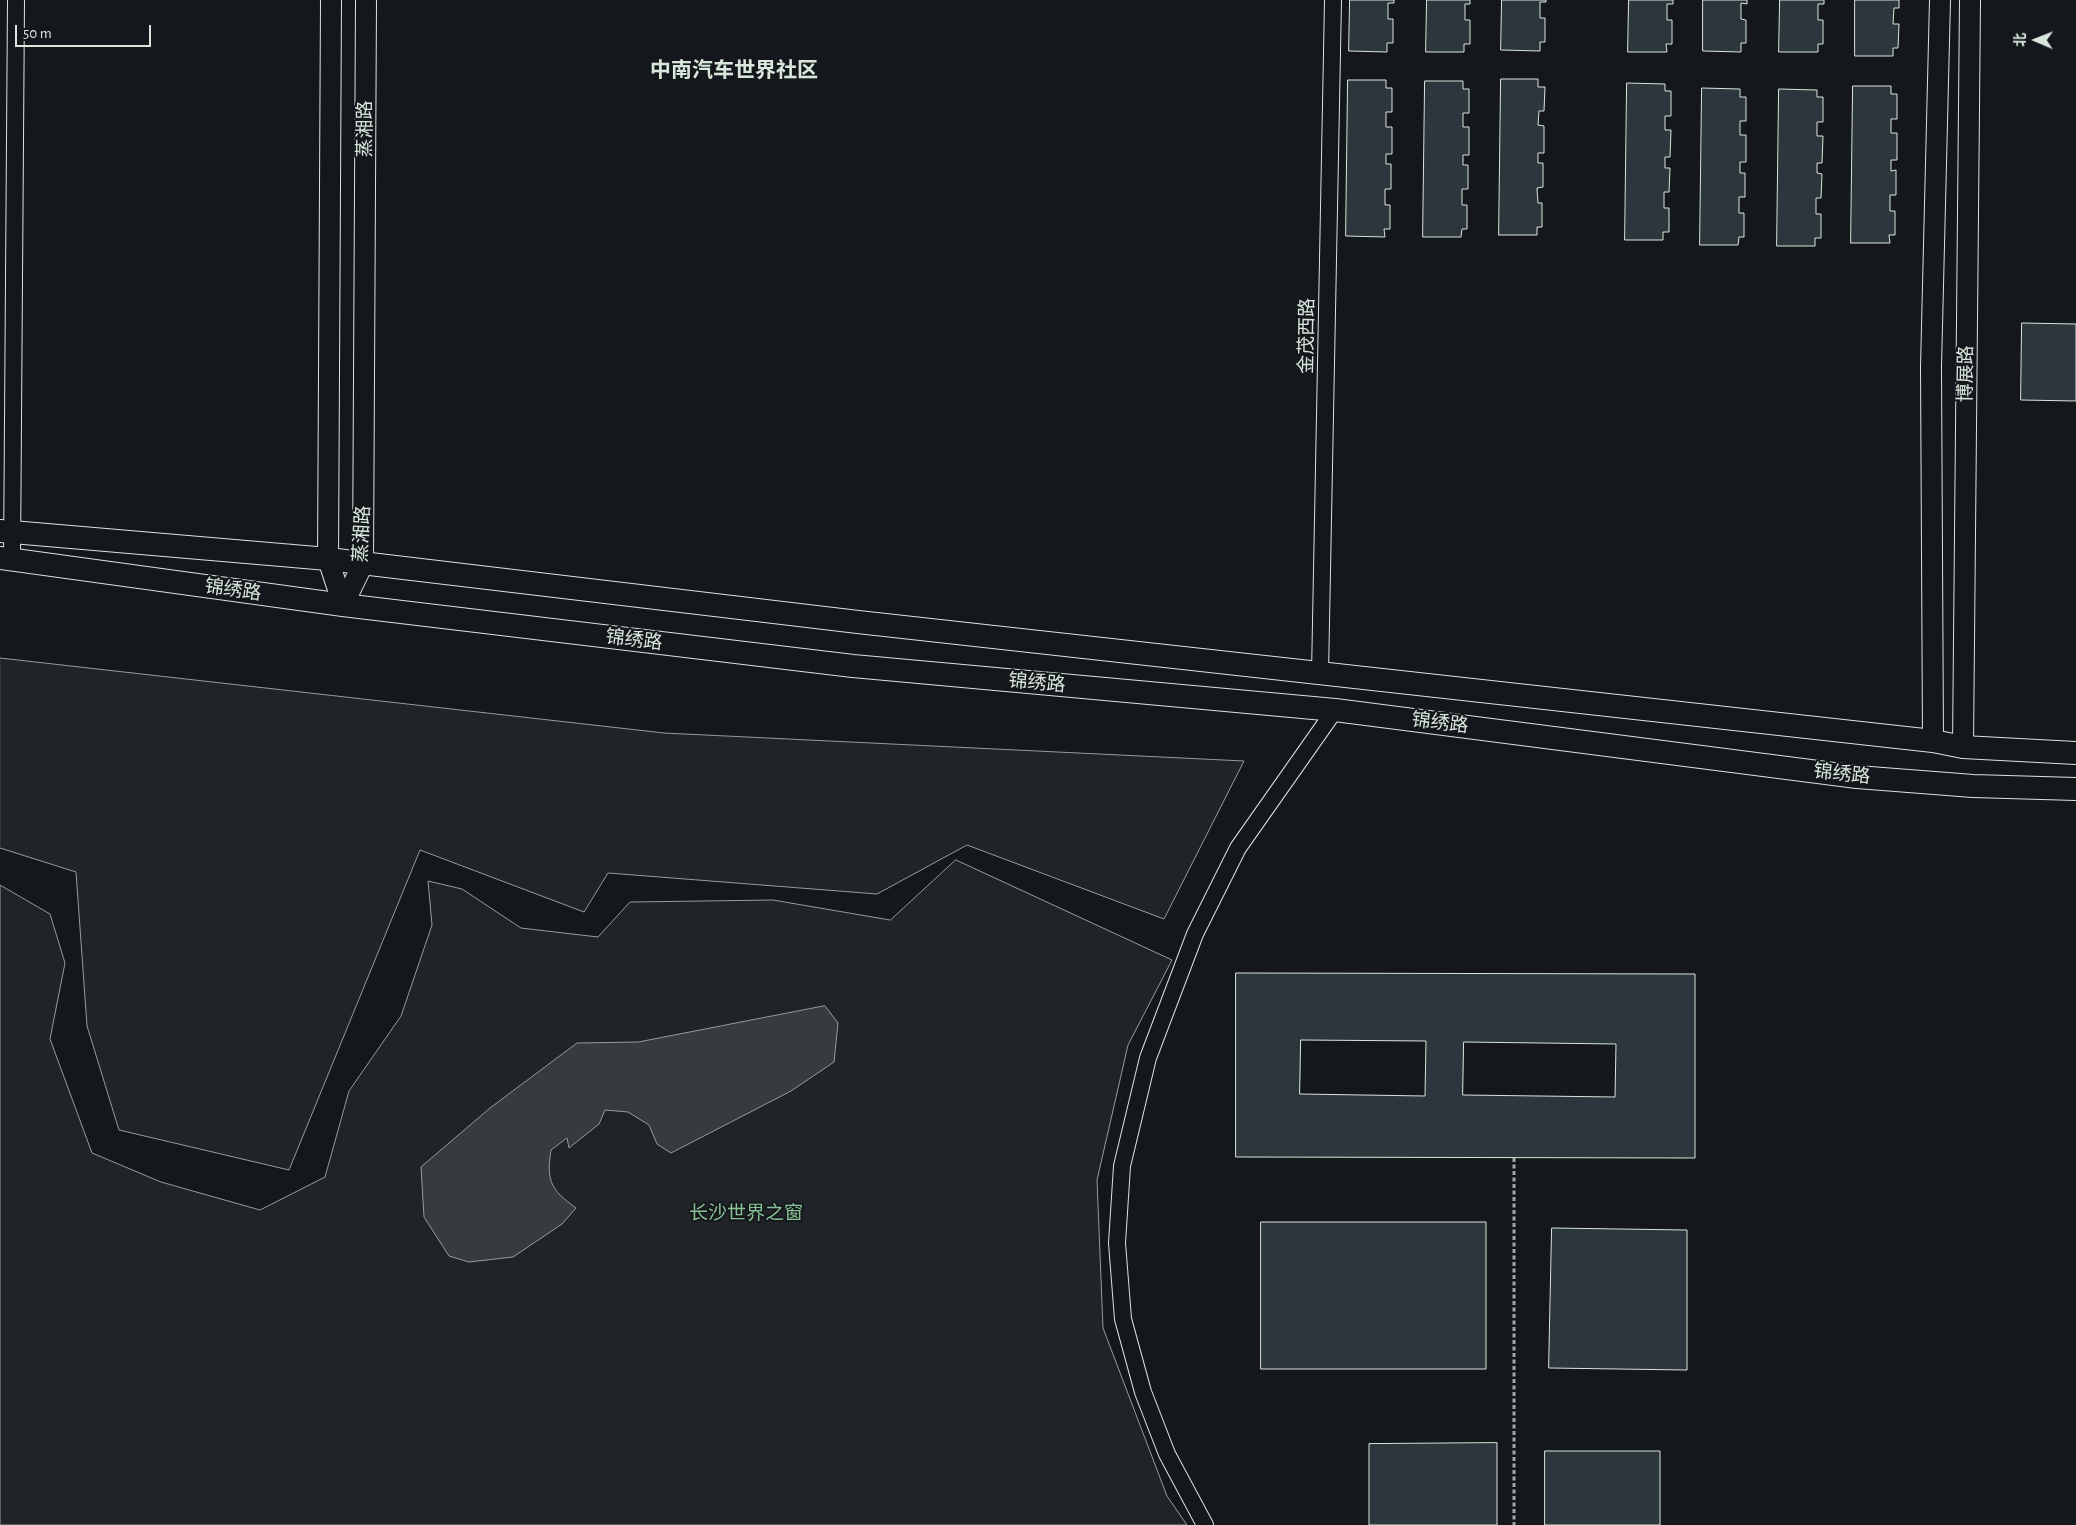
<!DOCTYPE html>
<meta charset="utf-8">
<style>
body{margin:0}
#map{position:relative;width:2076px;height:1525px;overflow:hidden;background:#14181c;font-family:"Alegreya Sans","Noto Sans SC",sans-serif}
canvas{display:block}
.north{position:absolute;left:2011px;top:15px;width:50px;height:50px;-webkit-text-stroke:4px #14181c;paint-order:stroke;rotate:271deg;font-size:14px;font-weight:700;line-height:20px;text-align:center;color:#d8e6dc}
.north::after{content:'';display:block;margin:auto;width:18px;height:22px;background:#d8e6dc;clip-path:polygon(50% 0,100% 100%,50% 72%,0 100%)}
.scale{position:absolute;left:15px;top:25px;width:136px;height:22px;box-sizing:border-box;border:2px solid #d8e6dc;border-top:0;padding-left:6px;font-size:15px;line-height:18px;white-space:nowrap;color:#d8e6dc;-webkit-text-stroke:4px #14181c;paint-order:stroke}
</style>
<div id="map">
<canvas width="2076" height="1525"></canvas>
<div class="north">北</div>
<div class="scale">50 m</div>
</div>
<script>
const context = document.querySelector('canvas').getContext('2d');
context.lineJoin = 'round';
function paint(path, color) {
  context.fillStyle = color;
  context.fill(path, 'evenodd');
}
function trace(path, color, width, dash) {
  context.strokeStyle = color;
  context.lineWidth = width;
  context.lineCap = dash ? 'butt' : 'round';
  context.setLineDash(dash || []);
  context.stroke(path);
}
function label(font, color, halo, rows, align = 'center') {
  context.font = font + ' "Alegreya Sans","Noto Sans SC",sans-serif';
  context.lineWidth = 4;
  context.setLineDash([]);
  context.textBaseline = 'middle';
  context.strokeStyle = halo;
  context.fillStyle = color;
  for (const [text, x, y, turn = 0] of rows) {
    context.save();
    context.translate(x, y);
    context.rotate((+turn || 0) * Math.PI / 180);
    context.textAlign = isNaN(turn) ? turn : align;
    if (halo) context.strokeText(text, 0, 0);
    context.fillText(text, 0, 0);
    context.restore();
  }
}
const green = new Path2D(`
 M0,658L664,733L1244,761L1164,919L967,845L877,894L608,873L584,912L420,850L289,1170L119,1130L87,1026L76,872L0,848Z
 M956,860L1172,960L1128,1045L1097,1180L1103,1328L1167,1496L1187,1525H0V885L50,914L65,963L50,1039L92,1153L161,1182L260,1210L325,1177L349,1091L401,1016L432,925L428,881L462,889L521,928L598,937L630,902L773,900L890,920Z`);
const water = new Path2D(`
 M825,1006L838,1023L834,1062L791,1091L671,1153L657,1144L649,1125L628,1112L605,1110L599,1124L569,1148L567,1138L551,1150C546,1181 551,1190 576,1208L562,1224L513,1257L469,1262L449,1256L424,1217L421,1167L490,1108L577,1043L638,1042Z`);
const building = new Path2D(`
 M1350,0H1394V3H1388V19H1393V43H1387V52L1349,51Z
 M1427,0H1470V4H1465V20H1470V44H1464V52H1426Z
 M1502,0H1546V2H1540V18H1545V42H1540V51L1501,50Z
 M1629,0H1673V4H1667V20H1672V44H1666L1667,52H1628Z
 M1703,0H1747V4L1741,3V19L1746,20V43H1741V52L1703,51Z
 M1780,0H1824V4H1818V20H1823V44H1818V52H1779Z
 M1855,0H1899V8H1894L1893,24H1899L1898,48H1893V56H1855Z
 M1501,79H1538V87H1545L1544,111H1539L1538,125L1544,126V153H1538V163H1543V187L1537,188L1538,203H1542V227H1537V235H1499Z
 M1348,80H1386V88H1392V112H1386V127H1392V154H1386V164H1391V189H1385V205H1390V229H1384L1385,237L1346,236Z
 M1425,81H1463V89H1469V113H1463V127H1469V155H1463V165H1468V189H1462V205H1467V229H1462L1461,237H1423Z
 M1627,83L1665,84V91H1671V116H1665V130H1671L1670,157H1665V168H1670L1669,192H1664V208H1669V232H1663V240H1625Z
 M1853,86H1891V94H1897V119H1891V133H1897V160H1891V171L1896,170V195H1890V211H1895V235H1889L1890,243H1851Z
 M1702,88L1740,89V97H1746V121H1740V135H1746V162H1740V173H1745V197H1739V213H1744V237H1739L1738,245H1700Z
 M1779,89L1817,90V97H1823V122H1817V136H1823L1822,163H1817V173L1822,174L1821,198H1816V214H1821V238H1815V246H1777Z
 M2022,323L2076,324V401L2021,400Z
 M1236,973L1695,974V1158L1236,1157ZM1301,1040L1426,1041L1425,1096L1300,1094ZM1464,1042L1616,1044L1615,1097L1463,1095Z
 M1261,1222H1486V1369H1261Z
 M1552,1228L1687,1230V1370L1549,1368Z
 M1497,1443V1525H1369V1444Z
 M1545,1451H1660V1525H1545Z`);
const path = new Path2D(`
 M1514,1158V1525`);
const minor = new Path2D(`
 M12,559L16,0
 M1320,674L1333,0
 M1205,1525L1167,1454L1143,1392L1123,1319L1117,1243L1122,1166L1148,1058L1195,934L1238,848L1335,710`);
const tertiary = new Path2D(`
 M331,0L328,559L343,605
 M343,605L363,564L366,0
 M1933,741L1931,367L1940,0
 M1963,747L1970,0`);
const secondary = new Path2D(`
 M0,531L328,559L858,622L1933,741L1963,747L2076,753
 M0,558L343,605L853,666L1335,710L1857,777L1973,786L2076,789`);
const streetNames = [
 ["蒸湘路",365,129,-90],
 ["金茂西路",1307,336,-89],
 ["博展路",1966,374,-89],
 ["蒸湘路",362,534,-87],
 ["锦绣路",233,590,8],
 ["锦绣路",634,640,7],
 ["锦绣路",1037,683,5],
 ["锦绣路",1440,723,7],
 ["锦绣路",1842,774,6]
];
const parkNames = [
 ["长沙世界之窗",746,1213]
];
const quarterNames = [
 ["中南汽车世界社区",734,71]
];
paint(green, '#202428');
trace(green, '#939e99', 1);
paint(water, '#363b3e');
trace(water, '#939e99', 1);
paint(building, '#2c363c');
trace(building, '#d8e6dc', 1);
trace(minor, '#d8e6dc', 18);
trace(tertiary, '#d8e6dc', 22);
trace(secondary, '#d8e6dc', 24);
trace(path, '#9da8a2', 3, [4, 2.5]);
trace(minor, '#14181c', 16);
trace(tertiary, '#14181c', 20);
trace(secondary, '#14181c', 22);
label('19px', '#d8e6dc', '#14181c', streetNames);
label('19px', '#8ac095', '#14181c', parkNames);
label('bold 21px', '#d8e6dc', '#14181c', quarterNames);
</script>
